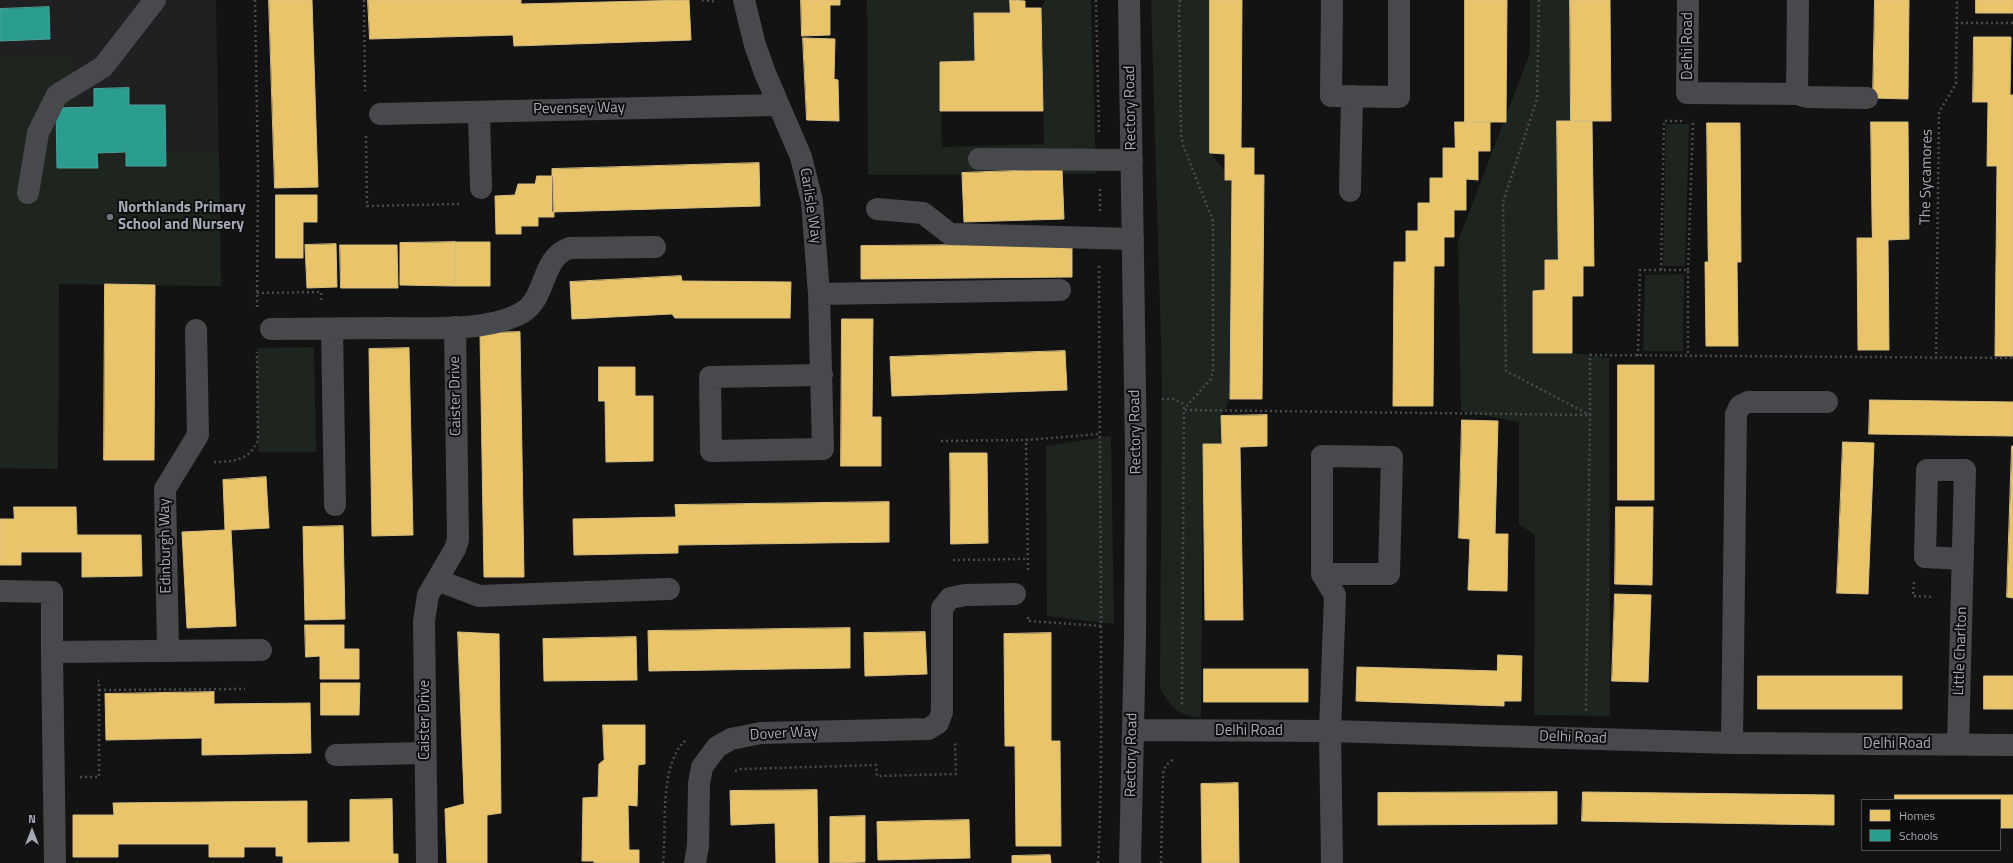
<!DOCTYPE html>
<style>
body{margin:0}
#map{position:relative;width:2013px;height:863px;overflow:hidden;background:#131314;font-family:"Titillium Web",sans-serif}
canvas{display:block}
.legend{position:absolute;left:1861px;top:799px;width:140px;height:52px;box-sizing:border-box;background:#0e0e0f;border:1px solid #4b4c51;margin:0;padding:5px 7px;list-style:none;font-size:12px;color:#a6aab4}
.legend li{display:flex;align-items:center;gap:8px;height:20px}
.legend b{width:20px;border:1px solid #4b4c51}
.north{position:absolute;left:12px;top:811px;width:40px;height:40px;-webkit-text-stroke:3px #0e0e0f;paint-order:stroke;rotate:0deg;font-size:11px;font-weight:700;line-height:16px;text-align:center;color:#a6aab4}
.north::after{content:'';display:block;margin:auto;width:14px;height:18px;background:#a6aab4;clip-path:polygon(50% 0,100% 100%,50% 72%,0 100%)}
</style>
<div id="map">
<canvas width="2013" height="863"></canvas>
<ul class="legend">
<li><b style="height:11px;background:#e9c46a"></b>Homes</li>
<li><b style="height:11px;background:#2a9d8f"></b>Schools</li>
</ul>
<div class="north">N</div>
</div>
<script>
const context = document.querySelector('canvas').getContext('2d');
context.lineJoin = 'round';
function paint(path, color) {
  context.fillStyle = color;
  context.fill(path, 'evenodd');
}
function trace(path, color, width, dash) {
  context.strokeStyle = color;
  context.lineWidth = width;
  context.lineCap = dash ? 'butt' : 'round';
  context.setLineDash(dash || []);
  context.stroke(path);
}
function label(font, color, halo, rows, align = 'center') {
  context.font = font + ' "Titillium Web",sans-serif';
  context.lineWidth = 4;
  context.setLineDash([]);
  context.textBaseline = 'middle';
  context.strokeStyle = halo;
  context.fillStyle = color;
  for (const [text, x, y, turn = 0] of rows) {
    context.save();
    context.translate(x, y);
    context.rotate((+turn || 0) * Math.PI / 180);
    context.textAlign = isNaN(turn) ? turn : align;
    if (halo) context.strokeText(text, 0, 0);
    context.fillText(text, 0, 0);
    context.restore();
  }
}
const built = new Path2D(`
 M0,0H216L221,286L59,284L58,469L0,468Z`);
const green = new Path2D(`
 M867,0H1010V13H974L975,61L940,62L942,147L1044,144L1041,8L1045,0H1091L1096,174L868,175Z
 M1151,0H1210V153L1232,180L1230,399L1221,416L1222,444H1203L1201,718C1177,715 1172,709 1160,688L1162,378Z
 M1530,0H1569L1571,121L1563,267L1545,290L1533,291V353H1572L1609,358L1610,716L1534,715L1535,535L1519,524V422L1461,411L1458,241L1530,53Z
 M0,56L71,57L86,152L219,151L221,286L59,284L58,469L0,468Z
 M1666,124H1689L1685,266H1663Z
 M1684,274L1683,351H1643L1645,275Z
 M314,347L316,452H258L257,348Z
 M1111,436L1114,624L1047,616L1046,446Z`);
const homes = new Path2D(`
 M269,0H312L318,187L275,188Z
 M368,0H521V4L689,0L691,40L514,46L513,35L370,39Z
 M801,0H840V5H830V35L802,36Z
 M1010,0L1025,1V8H1041L1043,111H940V62L975,61L974,13H1010Z
 M1210,0H1242L1241,148H1254V175H1264L1262,399H1230L1232,180H1225V154L1210,153Z
 M1465,0H1507L1506,122H1465Z
 M1570,0H1610L1611,121H1571Z
 M1875,0H1909L1908,99L1873,98Z
 M1976,0H2013V13H1976Z
 M1974,37H2011L2010,95H2013V356H1995L1997,166H1987L1988,102H1973Z
 M803,38L835,39L834,79L838,80L839,121L807,120Z
 M1557,121H1592L1594,266H1583V296H1572V353H1533V291L1545,290V260H1558Z
 M1455,122H1490V151H1478V180L1466,179V210H1454V237H1444V266H1434L1433,406H1393L1394,262H1406V231H1418V203H1430V178H1443V148H1455Z
 M1871,122H1908L1909,239L1888,240L1889,350H1858L1857,238H1872Z
 M1707,123H1740L1741,262H1737L1738,346H1706L1705,262H1708Z
 M759,163L760,206L552,212V169Z
 M1062,169L1064,219L964,222L962,173Z
 M537,176H553L554,217H538V226H521V234H496L495,196L515,195L518,184H535Z
 M276,195H317V222H303V258H276Z
 M455,242V286L400,285V243Z
 M455,242H490V286H455Z
 M336,244L337,287L307,288L305,245Z
 M1072,244V277L861,279V246Z
 M340,245H397L398,288H341Z
 M681,276L682,281L791,282L790,318H675L672,314L572,319L570,282Z
 M105,284L155,285L154,460H104Z
 M842,319H873L872,417H881V466H841Z
 M520,332L524,577H484L480,333Z
 M409,348L413,535L372,536L369,349Z
 M1065,351L1067,390L892,396L890,357Z
 M1618,365H1654V500H1618Z
 M599,367H635V396H653V461L606,462L605,401H599Z
 M1870,400L2013,402V436L1869,434Z
 M1267,415V446L1240,447L1243,620H1205L1203,444H1222L1221,416Z
 M1462,420L1498,421L1495,534H1508L1507,591L1468,590L1470,539L1459,538Z
 M1843,442L1874,443L1868,594L1837,593Z
 M2012,446H2013V598L2007,597Z
 M950,453H987L988,543L951,544Z
 M266,477L269,528L231,530L236,626L187,628L182,532L225,530L223,480Z
 M889,502V542L678,545V553L574,555L573,519L676,517L675,505Z
 M14,507H76L77,535H141L142,576L82,577V552H21V565H0V519H14Z
 M1616,507H1653L1652,585L1615,584Z
 M343,526L345,619L305,620L303,527Z
 M1615,594L1651,595L1648,682L1612,681Z
 M305,625H344V649H359V679H320V656L306,657Z
 M850,628V668L649,671L648,631Z
 M458,632L499,634L501,813L487,815V863H447L445,809L464,804Z
 M925,632L927,674L865,676L864,633Z
 M1051,633V741H1060L1061,846H1016L1015,746H1005L1004,634Z
 M636,637L637,680L544,681L543,639Z
 M1498,655L1522,656L1521,701H1504V706L1356,701L1357,667L1497,671Z
 M1204,669H1308V702H1204Z
 M1758,676H1902V709H1758Z
 M1984,676H2013V709H1984Z
 M321,683H360L359,715H321Z
 M214,692V704L310,703L311,753L202,755V738L106,740L105,694Z
 M603,725H645V764L638,765L637,806L628,805L629,850H639V863H594V861H582L583,798L598,797L599,764L604,760Z
 M1238,783L1239,863H1202L1201,784Z
 M817,790L818,863H776L775,823L731,825L730,791Z
 M1557,792V824L1378,825V793Z
 M1583,792L1834,795V825L1582,821Z
 M1895,795H2013V828H2000V800H1895Z
 M392,799L393,854H398V863H283V856H276V847H244V857H209V844H118V857H73V815H114L113,803L307,801V843L350,842V800Z
 M865,816V862L830,863V817Z
 M969,820L970,858L878,860L877,822Z
 M1050,855L1051,863H1012V856Z`);
const schools = new Path2D(`
 M49,7L50,39L0,41V9Z
 M129,88V105H165L166,166H126V152L97,153L98,168H57L56,108L94,107V89Z`);
const path = new Path2D(`
 M255,0L258,174L257,307
 M364,0L365,91
 M702,0L717,2
 M1096,0L1099,133
 M1180,0L1179,9L1181,135L1183,145L1213,221V370L1211,379L1184,409
 M1539,0L1537,99L1503,202L1506,371L1590,415L1586,711
 M1956,23H2013
 M366,136L367,206L459,204
 M1100,211V186
 M1661,270L1664,121H1683
 M1688,270L1693,121H1692
 M257,293L321,292V302
 M1638,356L1640,270H1688V356
 M1936,359L1939,112L1956,84L1957,0
 M1162,399H1173L1182,403L1184,409
 M941,441L1026,440
 M214,462C233,462 250,460 258,440L257,352
 M953,560L1027,559
 M1028,570L1026,440L1099,434
 M1914,582L1913,596L1934,597
 M1028,617V621L1101,626
 M99,690L245,689
 M1182,704L1184,410L1590,415V355L2013,358
 M735,771L741,769L876,765L877,776L956,774L955,743
 M80,777H99V681H98
 M663,863C667,828 658,763 687,739
 M1098,863C1102,791 1101,720 1101,648C1101,520 1099,392 1099,264
 M1161,863L1163,773L1166,765L1175,758`);
const minor = new Path2D(`
 M744,0L755,45L765,73L801,157L812,201L819,294L823,449L711,451L710,377L822,375
 M1129,0L1136,452L1135,639L1130,863
 M1332,0L1331,96L1399,97V0
 M1688,0L1687,93L1797,94L1807,97L1867,98
 M1797,94L1798,0
 M479,112L481,188
 M380,114L777,105
 M979,159L1132,160
 M1350,191L1352,96
 M28,193L38,133L57,95L103,67L155,0
 M877,209L923,213L950,234L1133,239
 M819,294L1060,290
 M271,329C310,329 350,328 389,328C429,328 489,332 523,312C547,297 541,257 570,248L655,247
 M332,329L335,505
 M1322,574H1389L1392,457L1322,456V574L1335,595L1330,731L1332,863
 M437,580L479,596L669,589
 M0,591L52,592V652L261,650
 M168,651L165,489L198,435L196,330
 M52,652L55,863
 M1133,730L1330,731L1732,743L2013,745
 M1732,743L1736,414L1740,406L1748,402H1827
 M1958,744L1965,470H1927L1925,557L1963,559
 M336,755L425,753
 M427,863L424,621L428,595L455,549L458,540L455,327
 M695,863L698,846L699,784L702,767L717,747L731,739L761,733L928,729L938,723L942,712V608L950,598L965,595L1015,594`);
const markers = [
 [110,217,4,"#73757c"]
];
const streetNames = [
 ["Delhi Road",1688,46,-90],
 ["Rectory Road",1131,108,-91],
 ["Pevensey Way",579,109,-1],
 ["The Sycamores",1927,177,-89],
 ["Carlisle Way",810,206,81],
 ["Caister Drive",456,396,-91],
 ["Rectory Road",1136,432,-91],
 ["Edinburgh Way",166,546,-91],
 ["Little Charlton",1961,651,-88],
 ["Caister Drive",425,720,-90],
 ["Delhi Road",1249,731],
 ["Dover Way",784,734,-3],
 ["Delhi Road",1573,738,2],
 ["Delhi Road",1897,744],
 ["Rectory Road",1132,755,-89]
];
const poiNames = [
 ["Northlands Primary",118,208],
 ["School and Nursery",118,225]
];
paint(built, '#202022');
paint(green, '#1e241e');
paint(homes, '#e9c46a');
trace(homes, '#d5bc80', 1);
paint(schools, '#2a9d8f');
trace(schools, '#4fa19a', 1);
trace(path, '#494b4e', 2.5, [2, 3]);
trace(minor, '#48494c', 22);
for (const [x, y, r, color] of markers) {
  const dot = new Path2D();
  dot.arc(x, y, r, 0, 2 * Math.PI);
  context.fillStyle = color;
  context.fill(dot);
  trace(dot, '#0e0e0f', 1.5);
}
label('15px', '#a6aab4', '#0e0e0f', streetNames);
label('bold 15px', '#a6aab4', '#0e0e0f', poiNames, 'left');
</script>
